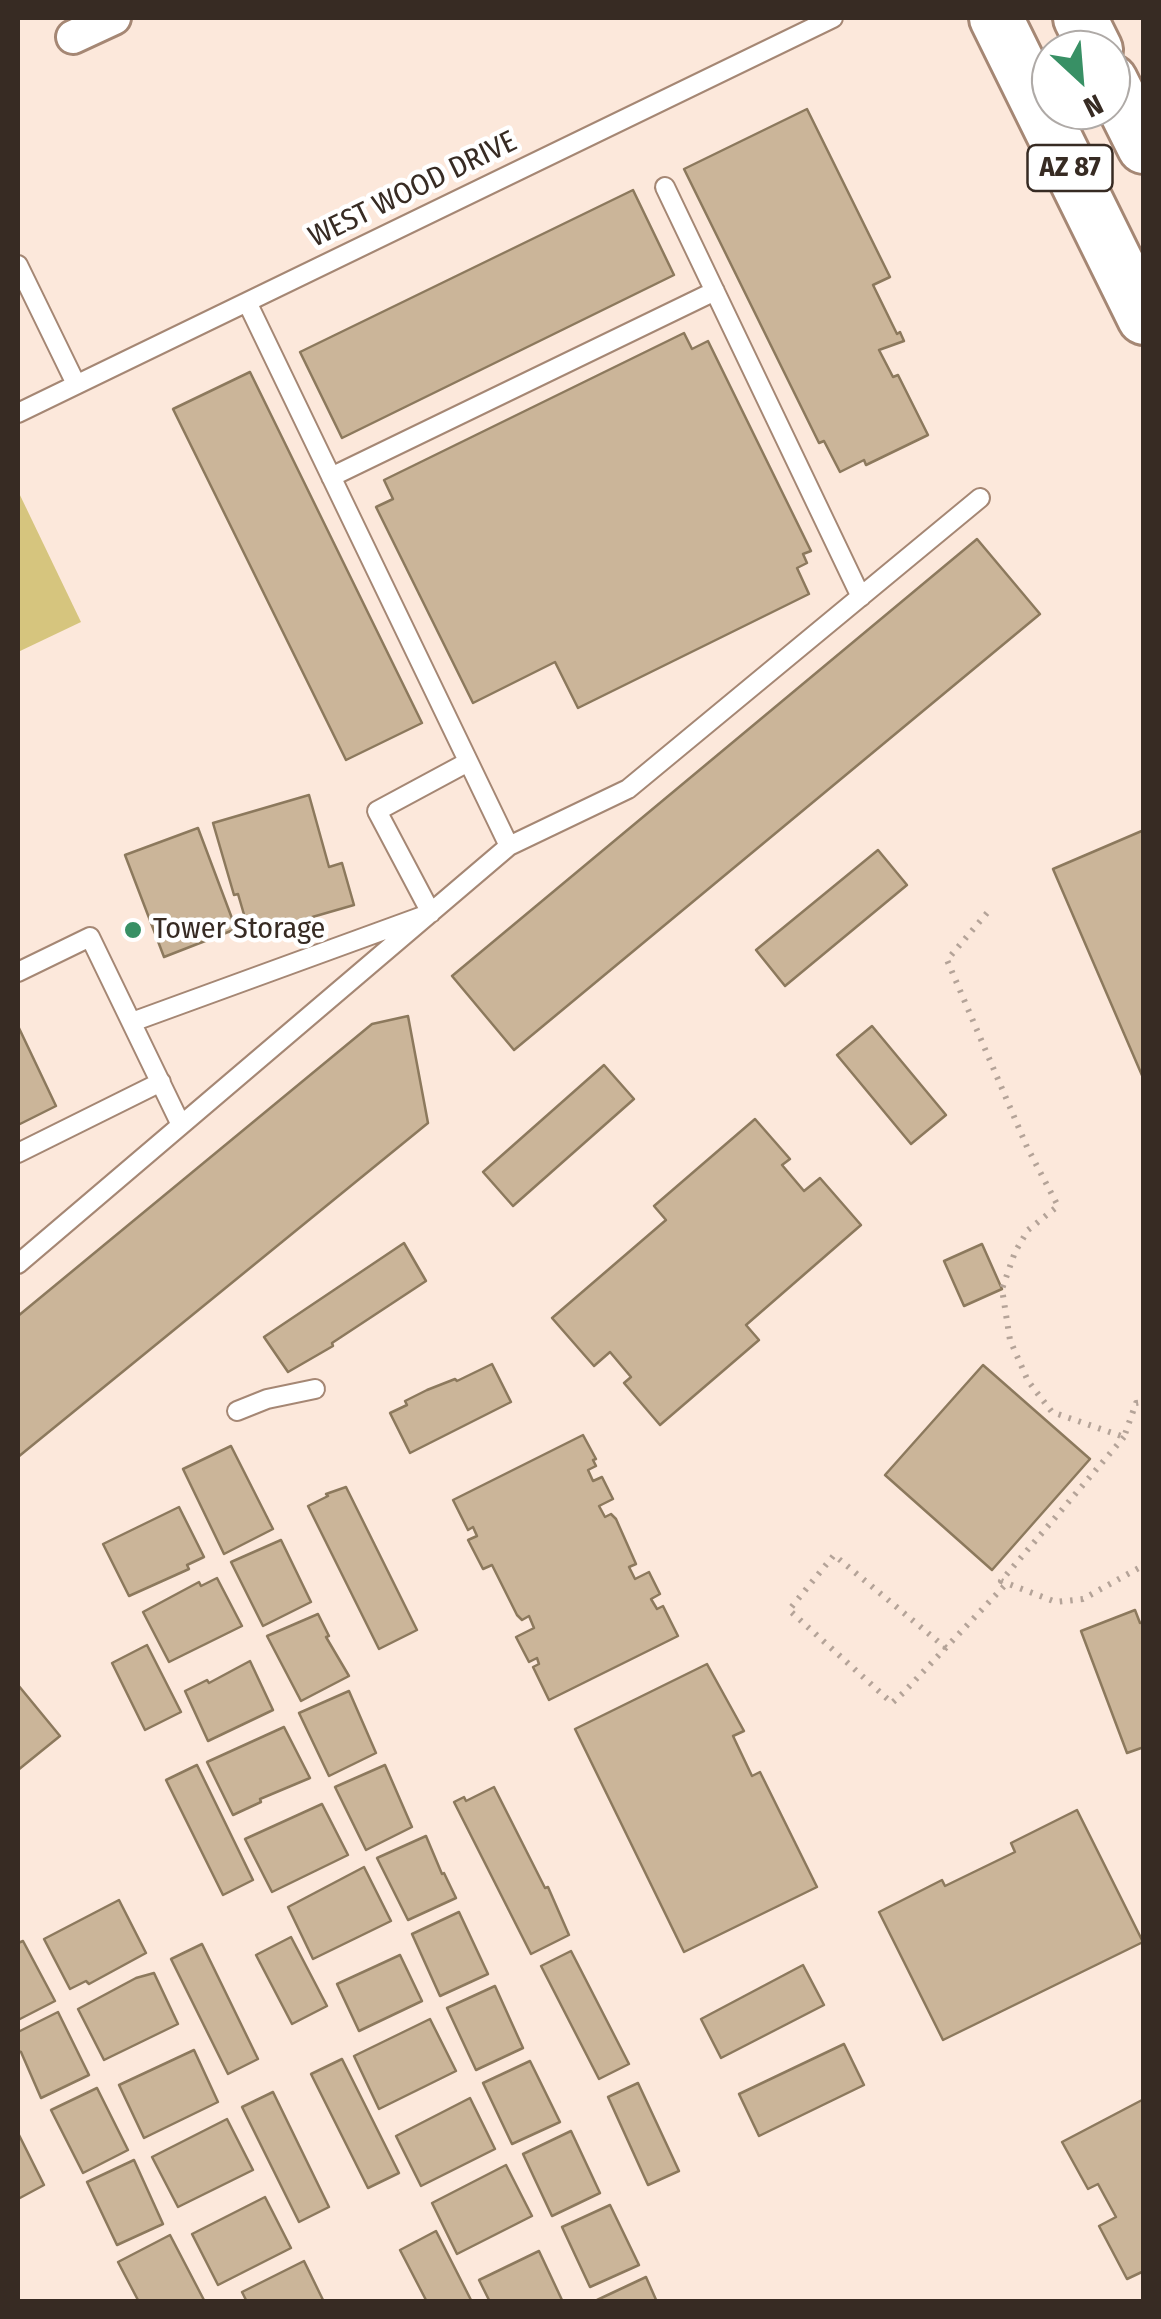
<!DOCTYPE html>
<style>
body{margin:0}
#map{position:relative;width:1161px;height:2319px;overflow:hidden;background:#fce8db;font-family:"Fira Sans Condensed",sans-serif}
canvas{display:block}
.frame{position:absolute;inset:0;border:20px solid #372b23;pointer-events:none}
.north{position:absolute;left:1031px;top:30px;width:100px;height:100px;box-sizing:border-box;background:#fff;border:2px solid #afaaa7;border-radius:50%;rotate:154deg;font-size:28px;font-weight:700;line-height:40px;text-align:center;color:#372b23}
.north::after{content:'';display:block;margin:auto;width:35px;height:45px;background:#389065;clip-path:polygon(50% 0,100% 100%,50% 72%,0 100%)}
</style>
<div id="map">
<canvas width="1161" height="2319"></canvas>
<div class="frame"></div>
<div class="north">N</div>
</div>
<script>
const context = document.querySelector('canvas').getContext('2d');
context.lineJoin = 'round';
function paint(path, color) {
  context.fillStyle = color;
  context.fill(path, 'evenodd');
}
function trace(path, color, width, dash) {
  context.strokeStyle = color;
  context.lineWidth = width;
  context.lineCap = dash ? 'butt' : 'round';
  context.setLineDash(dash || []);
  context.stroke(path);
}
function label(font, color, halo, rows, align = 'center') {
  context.font = font + ' "Fira Sans Condensed",sans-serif';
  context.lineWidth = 9;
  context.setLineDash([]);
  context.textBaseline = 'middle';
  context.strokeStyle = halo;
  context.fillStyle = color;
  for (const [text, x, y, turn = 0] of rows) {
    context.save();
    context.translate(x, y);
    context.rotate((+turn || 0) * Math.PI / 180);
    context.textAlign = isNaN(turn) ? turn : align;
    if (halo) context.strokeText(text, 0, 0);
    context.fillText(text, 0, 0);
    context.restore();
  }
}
const green = new Path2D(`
 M18,491L81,622L18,652Z`);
const building = new Path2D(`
 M807,109L890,277L873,285L897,334L900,332L904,341L879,350L893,377L898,375L928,435L866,465L864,460L840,472L824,441L819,443L684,169Z
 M633,190L674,275L342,438L300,352Z
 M684,333L692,349L708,341L811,551L803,554L807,563L797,568L809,594L578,708L555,662L473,703L376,507L393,499L384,480Z
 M250,372L422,723L346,760L173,409Z
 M977,539L1040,614L514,1050L452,976Z
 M309,795L329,867L342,863L354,905L250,935L238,894L234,895L213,823Z
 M198,828L236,929L164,957L125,855Z
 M1144,830V1080L1053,869Z
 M878,850L907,885L785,986L756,950Z
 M408,1016L428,1123L18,1457V1316L372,1024Z
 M18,1026L56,1106L18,1125Z
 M872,1026L946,1115L911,1144L837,1055Z
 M604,1065L634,1099L513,1206L483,1172Z
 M755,1119L790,1159L782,1165L804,1191L820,1178L861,1225L746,1325L759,1340L660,1425L624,1383L631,1377L610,1352L594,1366L552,1318L666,1220L654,1206Z
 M404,1243L426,1281L332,1343L333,1346L288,1372L264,1337Z
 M982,1244L1002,1289L964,1306L944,1261Z
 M492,1364L511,1402L410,1453L390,1413L407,1405L405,1401L427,1390L455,1379L457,1381Z
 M983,1365L1090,1459L992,1570L885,1475Z
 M583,1435L596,1459L593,1460L596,1466L588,1470L593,1481L602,1477L613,1499L599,1506L605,1517L611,1514L616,1519L636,1564L629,1567L635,1579L649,1572L660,1594L651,1599L657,1609L663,1606L678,1636L549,1700L533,1667L539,1664L537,1658L529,1662L516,1637L534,1628L529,1616L522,1620L517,1615L492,1565L483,1569L468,1540L477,1536L473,1527L468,1530L453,1500Z
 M231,1446L273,1529L224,1554L183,1469Z
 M346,1487L417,1630L379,1649L308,1506L328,1496L326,1494Z
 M179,1507L204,1557L187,1565L189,1569L129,1596L103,1544Z
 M281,1540L311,1602L263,1626L231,1562Z
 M217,1578L242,1626L169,1662L143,1612L199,1582L201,1586Z
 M1135,1610L1140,1623L1144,1622V1747L1127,1753L1081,1631Z
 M318,1614L329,1636L326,1637L349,1676L301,1701L267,1636Z
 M147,1645L181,1712L145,1730L112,1663Z
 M250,1661L273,1710L208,1741L185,1691L207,1680L209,1683Z
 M707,1664L744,1731L733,1736L752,1776L760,1772L817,1887L684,1952L575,1729Z
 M18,1685L60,1736L18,1770Z
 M349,1691L376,1753L329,1776L299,1713Z
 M284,1727L310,1778L260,1799L261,1802L233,1815L207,1762Z
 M197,1765L253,1880L223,1895L166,1780Z
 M385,1765L412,1827L366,1850L335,1787Z
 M494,1787L545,1888L548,1887L569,1935L531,1954L454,1802L464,1797L466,1801Z
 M322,1804L348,1855L272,1892L245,1839Z
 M1077,1810L1143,1942L943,2040L879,1912L942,1880L945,1886L1015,1852L1011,1843Z
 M426,1836L442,1874L444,1873L456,1898L408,1920L377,1858Z
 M364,1867L391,1921L313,1959L288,1907Z
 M119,1900L146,1953L89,1984L86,1981L70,1989L44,1939Z
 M459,1912L488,1974L440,1996L412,1934Z
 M291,1937L327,2006L292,2024L256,1955Z
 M23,1941L55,2001L18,2020V1943Z
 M202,1944L258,2059L228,2074L171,1959Z
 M571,1951L629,2064L599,2079L541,1966Z
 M400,1955L422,2001L359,2031L337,1984Z
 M803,1965L824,2005L721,2058L701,2019Z
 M154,1973L178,2024L104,2060L78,2009L136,1978Z
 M495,1986L523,2048L476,2070L447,2008Z
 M58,2012L89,2075L41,2098L21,2052L18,2051V2032Z
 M430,2019L456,2071L379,2109L354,2056Z
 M844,2044L864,2085L759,2136L739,2094Z
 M194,2050L218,2102L144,2138L119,2085Z
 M342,2059L399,2173L368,2188L311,2074Z
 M530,2061L560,2122L512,2144L483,2083Z
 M638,2083L679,2171L648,2185L608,2097Z
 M97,2088L128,2150L83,2173L51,2110Z
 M273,2092L329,2207L299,2222L242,2107Z
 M470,2098L495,2149L421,2186L396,2136Z
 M1144,2099V2271L1127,2279L1099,2226L1116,2217L1098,2184L1088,2189L1062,2142Z
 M227,2119L253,2170L178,2207L152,2157Z
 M571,2131L600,2193L552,2216L523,2154Z
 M18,2133L44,2185L18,2199Z
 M134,2160L163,2224L117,2245L87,2182Z
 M506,2165L532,2216L457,2254L432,2203Z
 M265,2197L291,2248L218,2285L192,2234Z
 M610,2205L639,2265L590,2287L562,2227Z
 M436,2231L472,2302H427L400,2250Z
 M170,2235L205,2302H139L118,2262Z
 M539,2251L562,2300L490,2302L479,2280Z
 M304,2261L324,2302H247L242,2292Z
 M646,2277L657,2302H598L597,2300Z`);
const path = new Path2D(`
 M987,913L947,960L1027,1147L1058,1206L1028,1230L1015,1252L1002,1289L1010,1340L1028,1381L1052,1412L1124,1437L1136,1403L1144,1402
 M1124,1437L1001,1581L1056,1602L1083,1599L1144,1565
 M946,1648L834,1555L789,1610L892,1703L903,1693L1007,1583`);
const lane = new Path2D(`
 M665,187L861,597
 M18,265L76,384
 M247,302L509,846L628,789L980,498
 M18,413L833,18
 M331,477L715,291
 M18,972L90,937L181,1125
 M132,1022L431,913L377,811L468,762
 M18,1153L161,1082
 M18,1264L509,846
 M237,1411L267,1399L315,1389`);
const street = new Path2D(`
 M73,37L114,18`);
const primary = new Path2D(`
 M996,18L1144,318
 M1080,18L1096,50
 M1111,81L1144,147`);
const markers = [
 [133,930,10,"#389065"]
];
const shields = [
 [1070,168,85]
];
const shieldNames = [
 ["AZ 87",1070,168]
];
const streetNames = [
 ["WEST WOOD DRIVE",413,190,-26]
];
const poiNames = [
 ["Tower Storage",153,930]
];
paint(green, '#d6c57e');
paint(building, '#cbb599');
trace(building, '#8c795d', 2.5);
trace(lane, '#a58774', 22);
trace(street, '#a58774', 38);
trace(primary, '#a58774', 58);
trace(path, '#b4a398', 6, [2.5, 8]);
trace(lane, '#fff', 18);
trace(street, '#fff', 32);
trace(primary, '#fff', 52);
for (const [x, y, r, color] of markers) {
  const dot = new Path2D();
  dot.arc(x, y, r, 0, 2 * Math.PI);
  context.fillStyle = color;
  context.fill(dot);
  trace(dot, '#fff', 4);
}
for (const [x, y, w] of shields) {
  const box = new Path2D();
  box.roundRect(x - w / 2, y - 23, w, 46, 8);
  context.fillStyle = '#fff';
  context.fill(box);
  trace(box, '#372b23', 2.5);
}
label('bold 28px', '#372b23', null, shieldNames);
label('30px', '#372b23', '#fff', streetNames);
label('30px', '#372b23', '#fff', poiNames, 'left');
</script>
